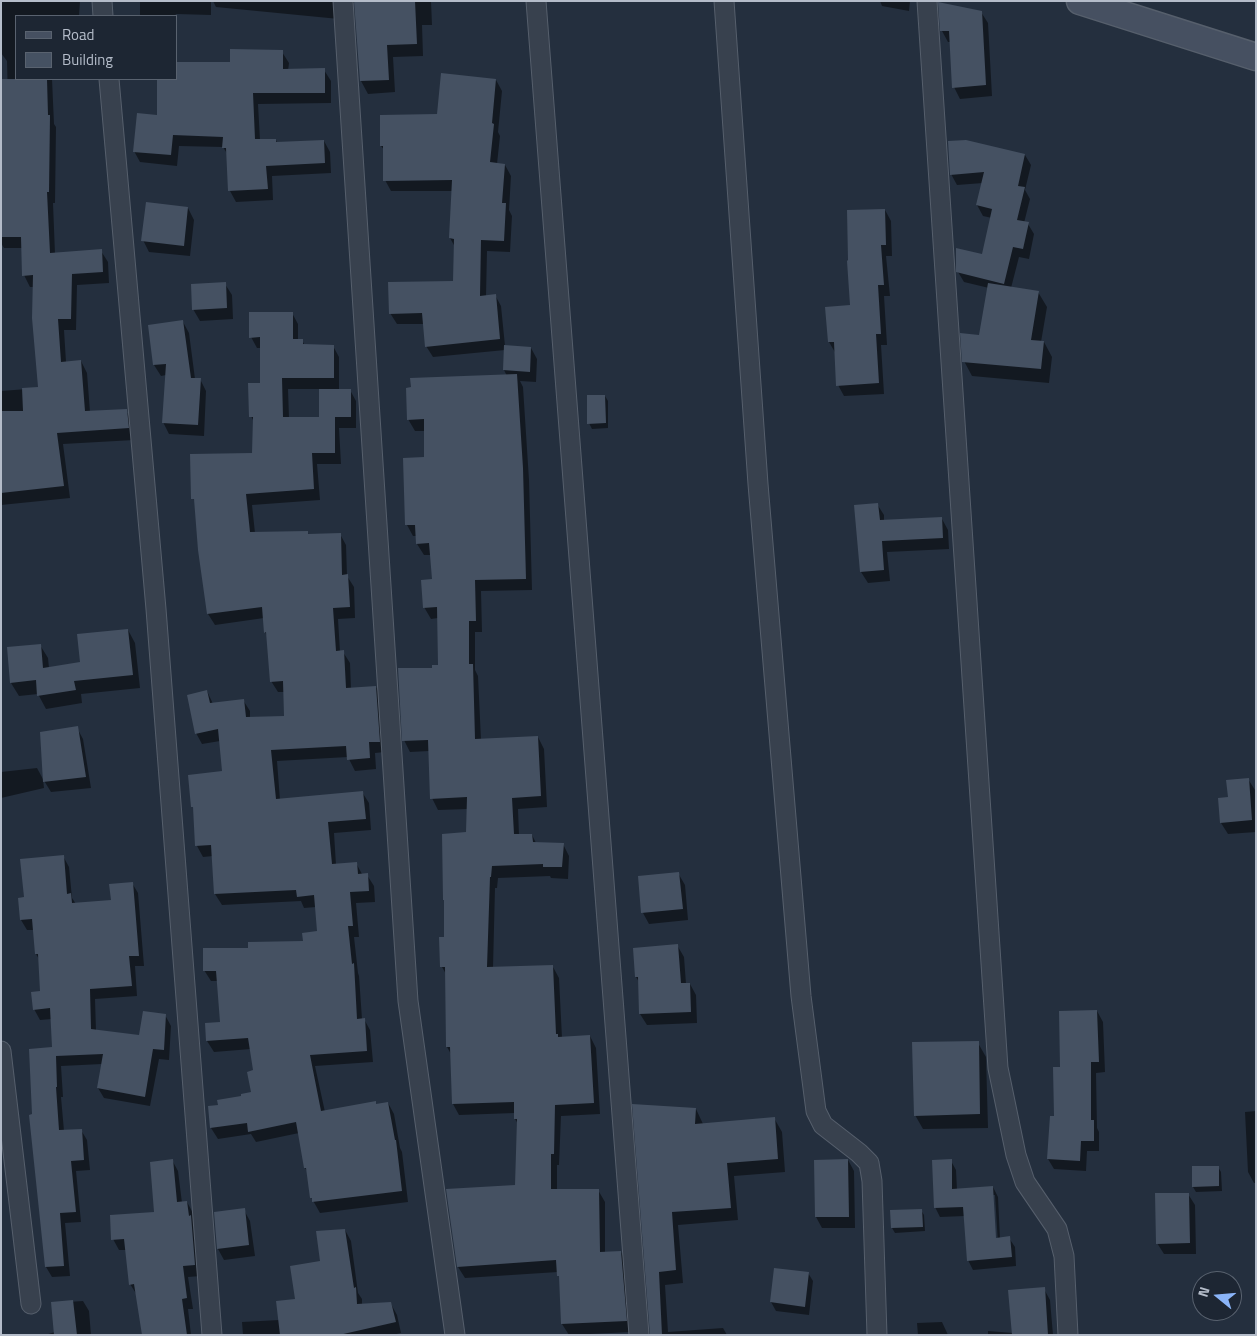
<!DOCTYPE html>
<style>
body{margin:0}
#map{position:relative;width:1257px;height:1336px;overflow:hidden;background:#242f3e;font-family:"Titillium Web",sans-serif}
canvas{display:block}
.frame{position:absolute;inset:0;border:2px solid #b4bcc9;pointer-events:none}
.legend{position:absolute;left:15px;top:15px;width:162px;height:65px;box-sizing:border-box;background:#1d2633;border:1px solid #59626f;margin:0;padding:6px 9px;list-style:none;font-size:15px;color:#b4bcc9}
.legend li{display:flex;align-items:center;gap:10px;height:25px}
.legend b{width:25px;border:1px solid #59626f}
.north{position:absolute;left:1192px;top:1271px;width:50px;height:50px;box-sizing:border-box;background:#1d2633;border:1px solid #59626f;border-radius:50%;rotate:287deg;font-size:14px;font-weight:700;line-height:20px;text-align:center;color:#b4bcc9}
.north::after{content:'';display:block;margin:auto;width:18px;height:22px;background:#8ab4f8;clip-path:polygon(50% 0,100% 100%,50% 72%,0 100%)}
</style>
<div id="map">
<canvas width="1257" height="1336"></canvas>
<div class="frame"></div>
<ul class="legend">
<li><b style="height:6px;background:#465061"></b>Road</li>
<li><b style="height:14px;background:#455162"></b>Building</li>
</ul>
<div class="north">N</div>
</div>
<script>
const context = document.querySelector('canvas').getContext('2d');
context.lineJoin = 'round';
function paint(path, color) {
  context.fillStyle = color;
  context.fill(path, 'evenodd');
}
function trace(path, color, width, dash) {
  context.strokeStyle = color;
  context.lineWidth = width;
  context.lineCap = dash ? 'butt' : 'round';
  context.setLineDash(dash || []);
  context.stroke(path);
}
const shadow = new Path2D(`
 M1,1H80L79,16H16V79H52L54,124L56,127L55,203H53L55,254L101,251L108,262L109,283L77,285L76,330H64L66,362L81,361L87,373L90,412L126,411L133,422L134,440L63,444L70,498L1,505V391L40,388L34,287H30L24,275L23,248H4L1,243V102L8,101L7,61L1,53Z
 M140,1H211V15L176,14L175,16H140Z
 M213,1H431L432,25H422L423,56L393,57L395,92L368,94L361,81L356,3L349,2L339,19L216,7Z
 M880,1H910L909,11L882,6Z
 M940,3L981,12L988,23L992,96L960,99L954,87L951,42H948L942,31Z
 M282,52L289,63L288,71L324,70L331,81V103L258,104L260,140H276L277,143L324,141L330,152L331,173L272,176L273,200L236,202L230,191L228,155L223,147L179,146L177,166L140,162L134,151L158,116L159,79H176Z
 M496,80L502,91L498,132L500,136L497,164L505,165L511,176L509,210L512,216L510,252L487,251L486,296L495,295L501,306L505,346L531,348L537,359L536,382L520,381L523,387L529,480L532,590L481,591L482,632H475V670L478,676L481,740L538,737L544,749L547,807L518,809L519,835H532L536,843L563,844L569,856L568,879L551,878L550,876L498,878L497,888H495L493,968L553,967L559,978L562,1038L590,1036L596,1048L600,1114L561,1116L559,1165H557V1190H598L605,1202V1253L621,1252L627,1264L632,1332L569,1335L562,1324L561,1281L558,1272L465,1278L458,1267L516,1186L518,1124L515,1119V1113L459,1115L453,1104L451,1054L447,1047L446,974L442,967L445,938L467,834L468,809L438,810L432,798L429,751L410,752L404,740L433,669L439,666L438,618L431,619L424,607L434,580L431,555H424L417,544V536H413L407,525L425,458V431H415L408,419L412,389L507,376L504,370L505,350L433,357L426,346L424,324H397L390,313L455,282V247L450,238L452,191H391L385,180V151L381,146L438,115Z
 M1025,155L1031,165L1025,190L1030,199L1024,223L1028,224L1034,234L1029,259L1019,257L1011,288L1038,292L1047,307L1041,342H1044L1052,357L1049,383L972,376L964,361L980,336L989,288L964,282L958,272L983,255L992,218L983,216L977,205L983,183L957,185L951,174Z
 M188,208L194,220L190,256L149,252L143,240Z
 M885,210L891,221L892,256H886L890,296H884L887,345H881L884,394L844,396L838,385L836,354L829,342L827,308L851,306Z
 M225,284L232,295L233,319L200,321L193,309Z
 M292,313L298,324V340H302L305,346H333L339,357V390H350L356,401V428H339L341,464H317L320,500L252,505L255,533L307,532L309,535L340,534L346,545L347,576L354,587L355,618L338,619L340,652H343L350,663L351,689L376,687L382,698L385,752L375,753L376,769L355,771L348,757L277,761L280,800L362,792L369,803L371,830L334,833L336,865L356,863L362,874L367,875L374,886L375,902L356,903L359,937H354L358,973L359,976L362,1019H364L370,1030L373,1062L315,1066L325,1112L388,1103L394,1114L400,1148L402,1152L408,1202L320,1213L311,1197L308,1172L305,1168L299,1133L256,1142L251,1134L218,1139L211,1128L219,1106L253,1093L254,1071L251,1049L214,1052L207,1041L221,1023L218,981H211L204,970L249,949L305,942L319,932L316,907L304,908L301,901L222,905L215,894L213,856L203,857L197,846L194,810L193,807L224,772L220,741L202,744L196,733L207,691L213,704L243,700L250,711V718L286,717L285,692H278L271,681L268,637L265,632L264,618L215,625L208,614L196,503L193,498L253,454L254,422L251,416L261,384L262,348H257L251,337ZM288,389H321V418H289Z
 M183,322L189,333L195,379H200L206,391L204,436L169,434L163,422L166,375L161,376L154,365L149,326Z
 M605,396L608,401V428L592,429L589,423Z
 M877,504L884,515V521L942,519L948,530L949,549L887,552L890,581L868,583L861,572L855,506Z
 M128,630L135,643L140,688L81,694L82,703L46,709L38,694L19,696L11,683L8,648L40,645L48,658L49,668L81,663Z
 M77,728L83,739L91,788L51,792L43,779L44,788L1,798V772L37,768L44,781Z
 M1248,779L1255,790L1256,832L1228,834L1221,823L1219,800L1229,799Z
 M63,856L69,867L72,898L76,904L112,901L132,883L138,893L144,966H135L137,996L95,999L96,1031L140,1037L165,1015L171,1026L169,1060L159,1059L150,1106L104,1098L98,1088L102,1064L61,1066L63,1097H61L64,1131L81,1130L87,1140L90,1170L76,1171L81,1222L65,1223L70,1276L52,1277L46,1267L31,1116L34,1115L53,1048L52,1019L40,1020L34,1009L42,992L39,959L36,954L34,930H27L21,920L25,899Z
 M678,873L685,885L688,920L649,924L643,913Z
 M677,945L684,957L686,984H690L696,995L697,1023L647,1025L640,1014L639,982L636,977Z
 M1097,1011L1103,1022L1105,1072L1096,1073L1097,1128L1099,1132V1151H1087L1086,1171L1054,1169L1048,1159L1056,1118L1062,1068Z
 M978,1043L986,1057L988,1128L923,1129L915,1115Z
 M634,1105L696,1109L703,1124L774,1118L782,1132L785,1172L734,1176L738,1220L678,1225L683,1283L665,1285L668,1332L723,1328L727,1335H651Z
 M1256,1111V1183H1254L1248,1172L1245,1112Z
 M172,1160L178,1171L182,1203L187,1202L193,1213L194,1221L197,1227L201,1276L188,1277L193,1309H188L191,1335H143L137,1295L130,1284L127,1250H119L113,1239L155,1213Z
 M848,1160L854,1171L855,1228H822L816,1217L815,1161Z
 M951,1161L956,1170L957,1190L993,1187L998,1197L1000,1239L1009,1238L1015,1247L1016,1266L973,1270L968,1260L965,1216L940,1217L935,1207ZM993,1195H995L998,1244H995Z
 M1218,1167L1221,1172L1222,1191L1196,1192L1193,1187Z
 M1188,1194L1195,1205L1196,1254H1164L1157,1243Z
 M244,1210L250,1221L255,1256L224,1260L218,1249L215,1213Z
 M921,1210L924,1215L925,1231L895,1233L892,1228Z
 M345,1230L351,1241L358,1293L362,1299V1305L391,1304L397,1315L401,1333L392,1335H243L242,1322L279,1320L296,1300Z
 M808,1273L813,1281L809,1315L776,1311L771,1302Z
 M1044,1289L1050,1300L1053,1335H988V1331L1013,1333Z
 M83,1301L89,1311L91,1335H45L55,1332L52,1303Z
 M942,1322L948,1335H918L917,1323Z`);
const building = new Path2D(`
 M354,1H415L417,44L387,45L389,80L360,81Z
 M938,2L982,11L986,85L952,88L949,31H940Z
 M230,49L283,50V69L325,68V93H253L255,139H276V142L324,140L325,163L266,166L268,189L228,191L226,148H222L223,137L173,135L171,155L133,152L137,113L157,115V79H176V62H230Z
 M441,73L496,79L492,123L494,124L490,162L505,164L502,203H506L504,241L481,240L480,296L496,294L500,339L425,347L422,313L389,314L388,282L453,281L454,239L449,238L452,180L383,181V146H380V115L437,114Z
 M1,79H47L48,115H50L49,192H47L50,253L102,249L103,272L72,274L71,319H58L61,362L81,360L85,411L127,409L129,428L57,433L64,486L1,493V411H23L22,388L38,387L32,318L33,275L22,276L21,237H1Z
 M966,140L1025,154L1018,186L1025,187L1017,220L1029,222L1023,249L1013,247L1004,284L956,272V248L982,254L992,209L976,205L984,172L950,175L948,141Z
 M146,202L188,207L184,246L141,241Z
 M885,209L886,245H881L884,285H878L881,334H876L879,383L836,386L834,342H828L825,307L850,305L847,261L848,260L847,210Z
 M226,282L227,308L192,310L191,284Z
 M988,283L1039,291L1031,340L1044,341L1041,369L962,362L960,333L979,335Z
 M249,312H293V339H303V344L334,345V378H282L283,417H319V389H351V417H328H335V453H312L314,489L246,494L250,532L308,531V534L341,533L342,575L348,574L350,607L333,608L336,651L344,650L346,688L376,686L380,742H369L370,758L347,760L346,746L271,750L276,799L363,791L366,819L328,822L332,864L357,862L358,874L368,873L369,891L350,892L353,926H348L352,964L354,963L357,1019L365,1018L367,1051L310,1055L321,1111L376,1101V1104L388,1102L395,1140H396L402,1191L312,1202V1198H310L306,1168H304L296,1122L248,1132L247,1123L210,1128L208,1106L218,1105L217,1100L241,1096V1094L251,1092L247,1072L253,1070L248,1038L206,1041L205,1023L220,1022L216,971H203V948H248V942L303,941L302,933L317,931L314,895L297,897L296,890L214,894L211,845L195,846L193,807H191L188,775L222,771L218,729L195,734L187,695L207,690L210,703L244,699L246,717L284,716L283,681L270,682L266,632L264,633L262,607L207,614L198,550L194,499H191L190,454L252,453L253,417H249L248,383H260V337L249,338Z
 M183,320L191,378H201L198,425L162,423L166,364L153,365L148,325Z
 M504,345L531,347L530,372L503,370Z
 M517,374L523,468L526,579L475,580L476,621H469V664H473L475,739L538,736L541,796L512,798L514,834H532L533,842L564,843L562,867H543V864L492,866L491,877H490L487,967L553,965L556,1034H558V1037L590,1035L594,1103L555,1105L554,1154H551V1189H599L600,1252L621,1251L627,1321L561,1324L559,1276H557L556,1260L457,1267L446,1189L515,1185L517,1119H514V1102L452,1104L450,1047H446L445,967H440L439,937H444V900H443L442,834L466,832L467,797L430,799L428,740L402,741L398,668H432V665H438L437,607L423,608L421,580L432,579L429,543L416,544L415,525H405L403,458L424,457V419L407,420L406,388L411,387L410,378Z
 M587,395H605L606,423L587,424Z
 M878,503L880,520L942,517L943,538L882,541L884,570L860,572L854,505Z
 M128,629L133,675L74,681L76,690L37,696L36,680L10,683L7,647L41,644L43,668L80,662L77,634Z
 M78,726L86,777L43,782L40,732Z
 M1249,778L1252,820L1220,823L1218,798L1228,797L1226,780Z
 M64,855L67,894L71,893L72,903L111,900L109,884L133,882L139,956H129L132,986L90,989L91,1029L139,1035L143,1011L166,1014L164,1050L153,1049L145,1097L97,1088L103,1054L56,1056L57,1087H56L59,1130L82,1129L84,1160L71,1161L76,1212L60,1213L64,1266L45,1267L29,1115L32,1114L29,1049L52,1047L50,1008L33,1010L31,992L40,991L38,954H35L32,919L20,920L18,898L24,897L20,859Z
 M679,872L683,909L641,913L638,876Z
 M678,944L681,983H690L691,1012L639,1014L638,977H635L633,948Z
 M1097,1010L1099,1062H1091V1120H1094V1141H1081L1080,1161L1047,1159L1050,1116H1054L1053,1067H1060L1059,1011Z
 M979,1041L980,1114L914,1116L912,1042Z
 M632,1104L696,1108L695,1124L775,1117L778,1159L727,1163L731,1208L672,1212L676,1270L659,1272L662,1335H650Z
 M173,1159L177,1202L187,1201L189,1216L191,1215L195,1265L183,1266L187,1298L182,1299L187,1335H142L134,1284L129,1285L124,1239L111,1240L110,1215L154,1212L150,1162Z
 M848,1159L849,1217H815L814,1160Z
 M952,1159V1189L993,1186L996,1238L1010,1236L1012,1257L967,1261L963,1207L934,1208L932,1160Z
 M1192,1166H1219V1186L1192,1187Z
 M1155,1193H1189L1190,1243L1156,1244Z
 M245,1208L249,1245L217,1249L214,1212Z
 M922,1209L923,1227L891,1228L890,1210Z
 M345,1229L354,1288L356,1287L357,1304L391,1302L396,1322L339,1335H280L276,1301L295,1299L290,1266L320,1261L316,1231Z
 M774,1268L809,1272L805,1307L770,1302Z
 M1045,1287L1048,1335H1012L1008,1290Z
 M73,1300L77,1335H54L51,1302Z`);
const street = new Path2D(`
 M102,1L103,16
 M343,1L408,1001L455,1335
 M536,1L639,1335
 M724,1L758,484L801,996L816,1111L823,1125L859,1153L869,1163L872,1181L877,1335
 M927,1L998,1068L1016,1155L1025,1182L1057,1229L1064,1256L1068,1335
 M109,79L156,609L212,1335
 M1,1051L31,1304`);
const secondary = new Path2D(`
 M1080,1L1256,57`);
paint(shadow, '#0007');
paint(building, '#455162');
trace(street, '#565f6c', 21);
trace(secondary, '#565f6c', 29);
trace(street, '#38414e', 19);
trace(secondary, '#465061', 26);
</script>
